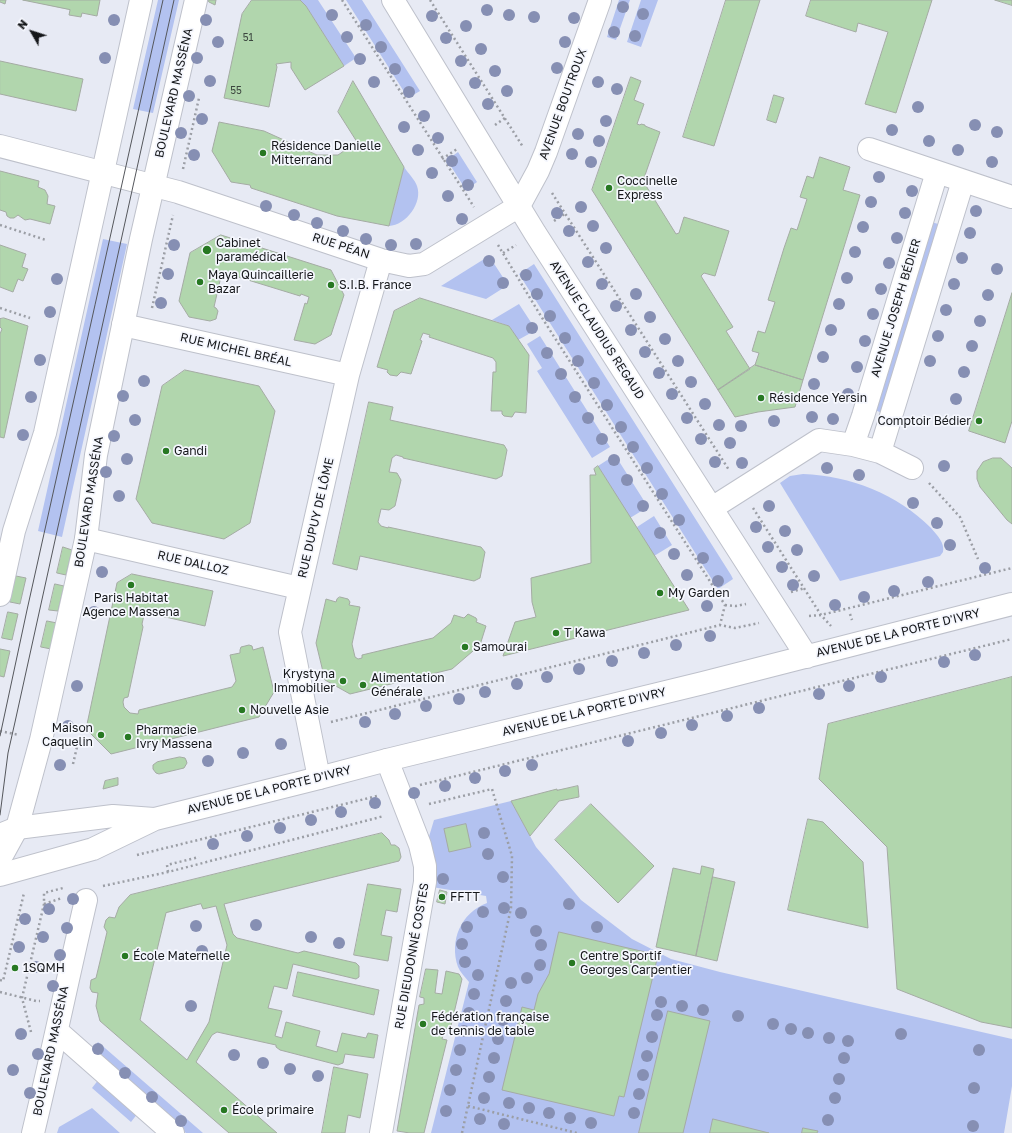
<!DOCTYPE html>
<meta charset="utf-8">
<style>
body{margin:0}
#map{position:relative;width:1012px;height:1133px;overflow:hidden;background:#e7eaf4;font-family:"Golos Text",sans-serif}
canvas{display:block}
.north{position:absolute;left:12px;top:12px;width:40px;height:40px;-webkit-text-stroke:3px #f5f7fe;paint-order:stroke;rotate:309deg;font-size:11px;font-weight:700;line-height:16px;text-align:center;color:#15171a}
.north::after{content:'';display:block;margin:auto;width:14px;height:18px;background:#15171a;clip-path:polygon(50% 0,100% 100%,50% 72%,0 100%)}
</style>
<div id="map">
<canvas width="1012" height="1133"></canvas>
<div class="north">N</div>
</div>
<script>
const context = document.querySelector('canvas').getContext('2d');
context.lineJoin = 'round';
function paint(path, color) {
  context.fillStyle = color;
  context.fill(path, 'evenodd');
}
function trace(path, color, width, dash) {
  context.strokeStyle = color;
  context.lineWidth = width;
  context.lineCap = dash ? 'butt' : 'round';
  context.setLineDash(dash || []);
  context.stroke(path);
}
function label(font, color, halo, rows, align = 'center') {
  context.font = font + ' "Golos Text",sans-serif';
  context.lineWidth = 3.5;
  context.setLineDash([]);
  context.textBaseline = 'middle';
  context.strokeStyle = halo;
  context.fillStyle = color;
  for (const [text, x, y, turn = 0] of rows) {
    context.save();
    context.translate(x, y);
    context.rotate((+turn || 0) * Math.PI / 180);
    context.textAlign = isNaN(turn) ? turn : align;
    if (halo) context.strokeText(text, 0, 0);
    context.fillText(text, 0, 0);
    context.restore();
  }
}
const green = new Path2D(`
 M158,0H179L153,113L133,109Z
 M300,0H318L356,58L344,66L306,6Z
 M346,0H362L420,91L408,98Z
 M619,0H630L616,40L607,37Z
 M641,0H658L641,47L627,42Z
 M458,152L477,182L466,190L447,160Z
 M404,167C408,173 415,180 417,186C423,203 406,225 389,226Z
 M931,222L942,225L884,414L873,409Z
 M103,239L127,244L62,537L38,531Z
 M489,256L508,285L486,299L441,286Z
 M534,264L731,575L733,579L718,589L519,274Z
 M519,304L536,330L518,340L509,326L492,320Z
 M540,336L610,447L592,458L537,371L542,368L527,344Z
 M615,455L648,507L630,518L598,466Z
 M803,474C851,476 897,494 931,528C937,535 945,543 943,552L940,556L840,581L780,483L790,476Z
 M654,516L672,545L654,556L637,527Z
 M511,801L536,847L581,900L632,939L671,959L720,972L1012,1039V1086L1004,1133H431L469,982C465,977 460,972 458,967C449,940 461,913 487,903L486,896L432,887L428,840L434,820Z
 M98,1042L203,1133H186L91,1051Z
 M99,1079L138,1113L131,1122L92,1088Z
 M92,1108L120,1133H57L59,1127Z`);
const building = new Path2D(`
 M0,0H6L5,4L0,2Z
 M23,0H100L97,16L82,13L81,17L69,15L70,10Z
 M208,0H216L215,5L209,2Z
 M252,0H300L306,6L344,66L305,90L291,68V62L276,64L277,67L269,107L224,98L242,14Z
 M726,0H760L714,146L683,137Z
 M811,0H932L896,113L865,104L888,32L858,23L856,32L806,16Z
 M995,0H1012V5Z
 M0,61L83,79L76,111L0,94Z
 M631,77L641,81L634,100L644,104L637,124L640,125L641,124L645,125V126L660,132L643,181L676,234L679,233L684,217L729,231L715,276L704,273L701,276L733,327L726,331L750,369L718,390L592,190Z
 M353,81L404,167L389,226L337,216L251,188L250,185L231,182L212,151L219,122L264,131L317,155H338L357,142L338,112Z
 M774,95L784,98L776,123L767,120Z
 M820,157L850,167L843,190L860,195L803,380L755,365L759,353L752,351L758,331L765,333L775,302L768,300L784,248L791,228L797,230L807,199L800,197L807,176L813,178Z
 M0,171L39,181L38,187L45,190L48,196L47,204L55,206L50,224L30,219L25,220L18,215L14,218H10L7,216L6,212L0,210Z
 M221,235L331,270L344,295L331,335L315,344L294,340L305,303L307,304L309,297L301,294L300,296L222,272L214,307L216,308L218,311L216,319L210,321L189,317L179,301L190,253Z
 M0,245L26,254L22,267L28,269L23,281L18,279L13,292L0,287Z
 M1012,293V421L1005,443L969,431Z
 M420,298L509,326L529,355L526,413L515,412L512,417L504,416L502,414V411H491L493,372H496V362L493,358L429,337L430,335L423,333L420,340L422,341L411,374L401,372L397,376L390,375L387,372L388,370L377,367L394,311Z
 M4,318L28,326L4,438L0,437V334L2,329L0,327V319Z
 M755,365L803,380L795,407L758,412L735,417L718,390Z
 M185,370L259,386L275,411L250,523L224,539L152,523L136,499L162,386Z
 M369,402L393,407L390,420L504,445L507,450L502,476L496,479L403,458V457L396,455L392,458L389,472L397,473L401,480L395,506L389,510L381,509L378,522L381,526L388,528V527L481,547L485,552L480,578L474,581L360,556L357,570L333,564Z
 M993,458H1001L1012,468V524L1007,520L980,487L977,479V471L983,462Z
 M598,466L689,610L503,656L515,622L536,617L532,602L531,578L591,563L590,475H596L594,469Z
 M63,547L72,550L66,575L57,573Z
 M132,574L213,591L205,626L161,616L159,613L149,611L144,615L142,624L143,627L128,697L124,698L123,702L124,707L130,713L138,714L139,710L232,687L236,681L230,655L240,653V650L241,647L249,645L252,646L253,650L263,647L274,692L259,717L111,754L86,729L117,583Z
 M16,576L26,578L20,604L10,602Z
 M55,584L64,586L58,611L49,610Z
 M340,597L348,599L350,602L349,605L360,607L352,644L355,657L358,659L362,658V655L433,638L451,623L454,615L464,618L468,614L476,618L477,620L476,622L486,626L480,645L452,669L350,694L325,680L316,643L326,599L336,602L337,599Z
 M8,612L18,614L12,640L2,638Z
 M47,621L57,623L51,649L41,647Z
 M0,649L10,651L4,677L0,676Z
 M1012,677V1028L981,1022L897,989L887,847L819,779L828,724Z
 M180,757L185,758L186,760L187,763L184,768L159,774L156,773L153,769V765L157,762Z
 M118,778V785L103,789L105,781Z
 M578,786L579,797L559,801L530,836L511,801L557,789V790Z
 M591,804L654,866L618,903L555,840Z
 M808,819L823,822L863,862L868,928L788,910Z
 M466,824L471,847L449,852L444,829Z
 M382,833L389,840L391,845H395L399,848L401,857L399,861L224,904L233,934L237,938L298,953L304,951L356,963L359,966V977L356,979L293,964L287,989L274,986L268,1008L282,1011L275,1036L282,1038L286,1022L320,1031L316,1046L337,1052L342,1033L366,1038L368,1033L378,1035L374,1058L345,1054L343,1063L338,1065L280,1050L276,1047V1045L217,1032L212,1035L196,1062L277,1133H229L100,1021L96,1006L98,993L92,992L90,988L91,980L96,978L107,932L104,927L106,920L109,917L115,918L119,907L130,895ZM201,904L203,909L216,906L227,945L209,1022L187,1060L140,1020L166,913Z
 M702,866L714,869L696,956L656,947L673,868L700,874Z
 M713,877L735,882L717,961L696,956Z
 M368,884L401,889L397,912L386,910L381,935L392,937L388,961L354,955Z
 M440,890L447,892L445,904L437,902Z
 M559,932L658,955L624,1097L619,1096L614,1116L502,1090L522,1007L534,1010L538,994L549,974Z
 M426,969L438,970L435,993L442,994L446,971L459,974L462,979L450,1030L445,1028L442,1039L447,1040L424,1133H410L397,1131L419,1005L424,1004V998L420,997Z
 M298,972L379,990L374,1015L293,996Z
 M668,1011L710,1021L683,1133H639Z
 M334,1067L368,1074L360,1118L348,1115L345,1133H322Z
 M713,1119L769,1133H710Z
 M803,1128L818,1131L817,1133H802Z`);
const path = new Path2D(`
 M342,0L474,207
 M430,0L523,147
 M495,125L505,118
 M442,159L457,149
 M183,169L199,98
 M552,193L729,470
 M554,221L566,213
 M0,225L46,240
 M498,245L539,313L725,605L720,625
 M503,253L516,245
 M0,308L30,318
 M152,308L173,215
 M929,483L960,517L978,559
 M753,508L821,615L831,626
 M791,592L805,588
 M725,605L736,606L746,604
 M850,614L852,620
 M809,616L821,615L1012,568
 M331,722L720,625L735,628L759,623
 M0,731L19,735
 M73,764L77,747
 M420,785L1012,639
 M429,804L492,789L512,856L511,908L462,1133
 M137,855L377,796
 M168,872L167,865L199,857
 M103,886L168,872L384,816
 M44,904L62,898
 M0,980L3,981L24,893
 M0,992L36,1001H40
 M31,1032L22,998L44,904V893L63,888
 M468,1106L577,1133`);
const street = new Path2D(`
 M0,146L178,192L381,260L409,266L424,264L519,206L538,171L546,152L600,0
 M869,149L1012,197
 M123,325L348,375
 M853,445L863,416L937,172
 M880,452L963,181
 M712,508L819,440L853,445L880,452L912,468
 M86,539L299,588
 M319,778L290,632L348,375L381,260
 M57,1031L173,1133
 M33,1133C52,1055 68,977 86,900
 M381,1133L425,882V866L420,845L387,760`);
const secondary = new Path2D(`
 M393,0L535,233L807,657
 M0,835L17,828L113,816L154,819
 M0,875L93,849L155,819L319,778L387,760L703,683L1012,604`);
const primary = new Path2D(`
 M0,595L14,531L45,433L141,0
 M0,859L17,828L41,740L86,539L96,455L141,239L196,0`);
const tram = new Path2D(`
 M0,736L27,610L163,0
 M0,815L8,753L15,722L174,0`);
const trees = [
 [623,7],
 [487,10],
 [643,14],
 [332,15],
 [509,15],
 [432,16],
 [534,17],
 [574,18],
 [114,20],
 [206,20],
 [366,25],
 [466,26],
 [614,32],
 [635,36],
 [347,37],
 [446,38],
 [218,42],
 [565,42],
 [381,47],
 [481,49],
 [105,58],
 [197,58],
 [360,59],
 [461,61],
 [557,68],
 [395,69],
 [495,71],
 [210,81],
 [374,82],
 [598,82],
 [475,83],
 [617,89],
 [507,91],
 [409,92],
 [189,96],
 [488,104],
 [918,107],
 [424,116],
 [202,119],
 [606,121],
 [975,125],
 [404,127],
 [892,130],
 [997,132],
 [181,133],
 [578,134],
 [438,138],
 [599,141],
 [929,141],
 [418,150],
 [958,150],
 [572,154],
 [194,155],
 [452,161],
 [591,162],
 [992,162],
 [432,173],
 [879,177],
 [468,185],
 [912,191],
 [448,196],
 [871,202],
 [266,206],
 [581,207],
 [976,211],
 [557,213],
 [905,213],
 [294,215],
 [462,219],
 [317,223],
 [593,226],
 [863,227],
 [343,231],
 [569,231],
 [970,233],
 [897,238],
 [366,239],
 [416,244],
 [174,245],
 [391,245],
 [606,248],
 [855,252],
 [962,258],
 [489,261],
 [588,262],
 [889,263],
 [997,269],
 [168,274],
 [526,275],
 [847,278],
 [57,279],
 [503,283],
 [602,284],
 [954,284],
 [881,289],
 [537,294],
 [636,294],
 [988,295],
 [161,303],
 [839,304],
 [616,306],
 [946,310],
 [50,312],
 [873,314],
 [550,316],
 [650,317],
 [980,321],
 [532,328],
 [631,330],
 [831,330],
 [938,336],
 [565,338],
 [665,339],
 [865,341],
 [972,346],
 [645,352],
 [547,353],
 [823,357],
 [40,360],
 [578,361],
 [678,361],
 [930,361],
 [857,367],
 [964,372],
 [659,373],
 [561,374],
 [144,381],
 [691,382],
 [594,383],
 [814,384],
 [672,394],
 [848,394],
 [123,396],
 [31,397],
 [575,397],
 [956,399],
 [705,404],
 [607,405],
 [812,417],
 [588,418],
 [687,418],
 [833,419],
 [135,420],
 [774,421],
 [719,425],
 [741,426],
 [621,427],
 [23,435],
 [114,436],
 [602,439],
 [701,439],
 [730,443],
 [633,447],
 [127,459],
 [614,460],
 [715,462],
 [742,463],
 [944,466],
 [647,468],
 [827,468],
 [106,472],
 [859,475],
 [627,480],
 [662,494],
 [119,496],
 [913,503],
 [643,506],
 [769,506],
 [679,520],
 [937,523],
 [756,527],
 [785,531],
 [660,533],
 [950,545],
 [768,547],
 [797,550],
 [674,554],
 [703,558],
 [782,567],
 [985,568],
 [102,572],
 [687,575],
 [814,576],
 [718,581],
 [928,582],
 [793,585],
 [894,591],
 [864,597],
 [835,605],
 [707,606],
 [94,612],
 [710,636],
 [676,645],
 [644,653],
 [975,655],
 [612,661],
 [944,662],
 [579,669],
 [547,677],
 [881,677],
 [517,684],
 [77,686],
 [849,686],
 [485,692],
 [819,694],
 [459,699],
 [426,706],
 [759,708],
 [395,714],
 [727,716],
 [365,722],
 [692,725],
 [68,726],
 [661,733],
 [628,741],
 [281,744],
 [243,753],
 [208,761],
 [60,765],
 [532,765],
 [505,771],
 [475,778],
 [445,786],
 [414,793],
 [375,803],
 [341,812],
 [311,820],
 [280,828],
 [484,833],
 [247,836],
 [213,844],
 [488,854],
 [503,877],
 [443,879],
 [73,899],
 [569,904],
 [504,908],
 [49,909],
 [483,912],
 [521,913],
 [25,919],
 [256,925],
 [196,926],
 [467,927],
 [597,927],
 [67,928],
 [536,931],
 [43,937],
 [311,937],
 [339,943],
 [462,944],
 [541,945],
 [19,947],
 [202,951],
 [60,955],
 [465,962],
 [540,965],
 [36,967],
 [478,975],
 [527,978],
 [511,983],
 [53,986],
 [474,994],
 [506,1001],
 [661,1002],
 [191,1006],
 [682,1006],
 [703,1010],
 [469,1013],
 [657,1015],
 [738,1016],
 [503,1020],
 [773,1024],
 [791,1029],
 [464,1031],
 [808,1033],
 [21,1034],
 [901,1034],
 [652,1037],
 [829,1038],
 [498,1039],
 [848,1041],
 [98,1049],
 [460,1050],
 [979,1050],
 [38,1054],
 [234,1055],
 [647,1056],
 [494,1058],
 [844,1058],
 [263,1063],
 [290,1069],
 [13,1070],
 [456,1070],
 [125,1073],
 [643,1075],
 [318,1076],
 [489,1077],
 [839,1079],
 [974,1088],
 [450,1090],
 [30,1093],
 [639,1094],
 [152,1097],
 [484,1098],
 [835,1098],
 [509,1103],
 [529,1108],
 [446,1111],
 [549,1113],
 [634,1113],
 [570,1118],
 [480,1119],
 [828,1120],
 [181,1121],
 [591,1123],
 [504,1124],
 [973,1126]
];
const markers = [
 [263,153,4,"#277822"],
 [609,188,4,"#277822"],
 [207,250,5,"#277822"],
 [200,282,4,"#277822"],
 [331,285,4,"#277822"],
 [761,398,4,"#277822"],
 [979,421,4,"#277822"],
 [166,451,4,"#277822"],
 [131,585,4,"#277822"],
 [660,593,4,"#277822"],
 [556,633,4,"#277822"],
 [465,647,4,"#277822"],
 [343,681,4,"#277822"],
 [363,685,4,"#277822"],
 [242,710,4,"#277822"],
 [101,735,4,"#277822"],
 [128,737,4,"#277822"],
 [442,897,4,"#277822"],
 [125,956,4,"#277822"],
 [572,963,4,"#277822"],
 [15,968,4,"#277822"],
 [423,1024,4,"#277822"],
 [224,1110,4,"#277822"]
];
const numberNames = [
 ["51",248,38],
 ["55",236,91]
];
const streetNames = [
 ["BOULEVARD MASSÉNA",174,93,-77],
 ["AVENUE BOUTROUX",563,104,-70],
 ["RUE PÉAN",341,246,18],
 ["AVENUE JOSEPH BÉDIER",896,308,-73],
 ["AVENUE CLAUDIUS REGAUD",597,330,57],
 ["RUE MICHEL BRÉAL",236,350,13],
 ["BOULEVARD MASSÉNA",89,502,-81],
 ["RUE DUPUY DE LÔME",316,518,-77],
 ["RUE DALLOZ",193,563,13],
 ["AVENUE DE LA PORTE D'IVRY",898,633,-14],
 ["AVENUE DE LA PORTE D'IVRY",584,712,-14],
 ["AVENUE DE LA PORTE D'IVRY",269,790,-14],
 ["RUE DIEUDONNÉ COSTES",412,956,-80],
 ["BOULEVARD MASSÉNA",51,1051,-78]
];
const poiNames = [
 ["Résidence Danielle",271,146],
 ["Mitterrand",271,160],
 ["Coccinelle",617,181],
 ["Express",617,195],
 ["Cabinet",216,243],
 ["paramédical",216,257],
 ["Maya Quincaillerie",208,275],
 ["Bazar",208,289],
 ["S.I.B. France",339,285],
 ["Résidence Yersin",769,398],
 ["Comptoir Bédier",971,421,"right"],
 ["Gandi",174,451],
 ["My Garden",668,593],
 ["Paris Habitat",131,598,"center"],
 ["Agence Massena",131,612,"center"],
 ["T Kawa",564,633],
 ["Samourai",473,647],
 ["Krystyna",335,674,"right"],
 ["Immobilier",335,688,"right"],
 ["Alimentation",371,678],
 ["Générale",371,692],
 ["Nouvelle Asie",250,710],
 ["Maison",93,728,"right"],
 ["Caquelin",93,742,"right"],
 ["Pharmacie",136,730],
 ["Ivry Massena",136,744],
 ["FFTT",450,897],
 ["École Maternelle",133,956],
 ["Centre Sportif",580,956],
 ["Georges Carpentier",580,970],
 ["1SQMH",23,968],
 ["Fédération française",431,1017],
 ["de tennis de table",431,1031],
 ["École primaire",232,1110]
];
paint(green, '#b3c2f0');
paint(building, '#b1d6ad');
trace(building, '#a4aba3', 1);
trace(street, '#bec1cb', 24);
trace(secondary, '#bec1cb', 24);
trace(primary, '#bec1cb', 24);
trace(path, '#9b9ea5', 2.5, [2, 3]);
trace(street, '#fff', 22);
trace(secondary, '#fff', 22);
trace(primary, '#fff', 22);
trace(tram, '#55575c', 1);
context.fillStyle = '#868fb3';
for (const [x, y] of trees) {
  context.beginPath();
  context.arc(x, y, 6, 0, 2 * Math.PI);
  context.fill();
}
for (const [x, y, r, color] of markers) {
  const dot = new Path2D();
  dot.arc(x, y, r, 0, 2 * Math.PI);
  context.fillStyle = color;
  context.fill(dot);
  trace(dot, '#f5f7fe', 1.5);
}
label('10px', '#3c473f', null, numberNames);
label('12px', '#15171a', '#f5f7fe', streetNames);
label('12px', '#15171a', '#f5f7fe', poiNames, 'left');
</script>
